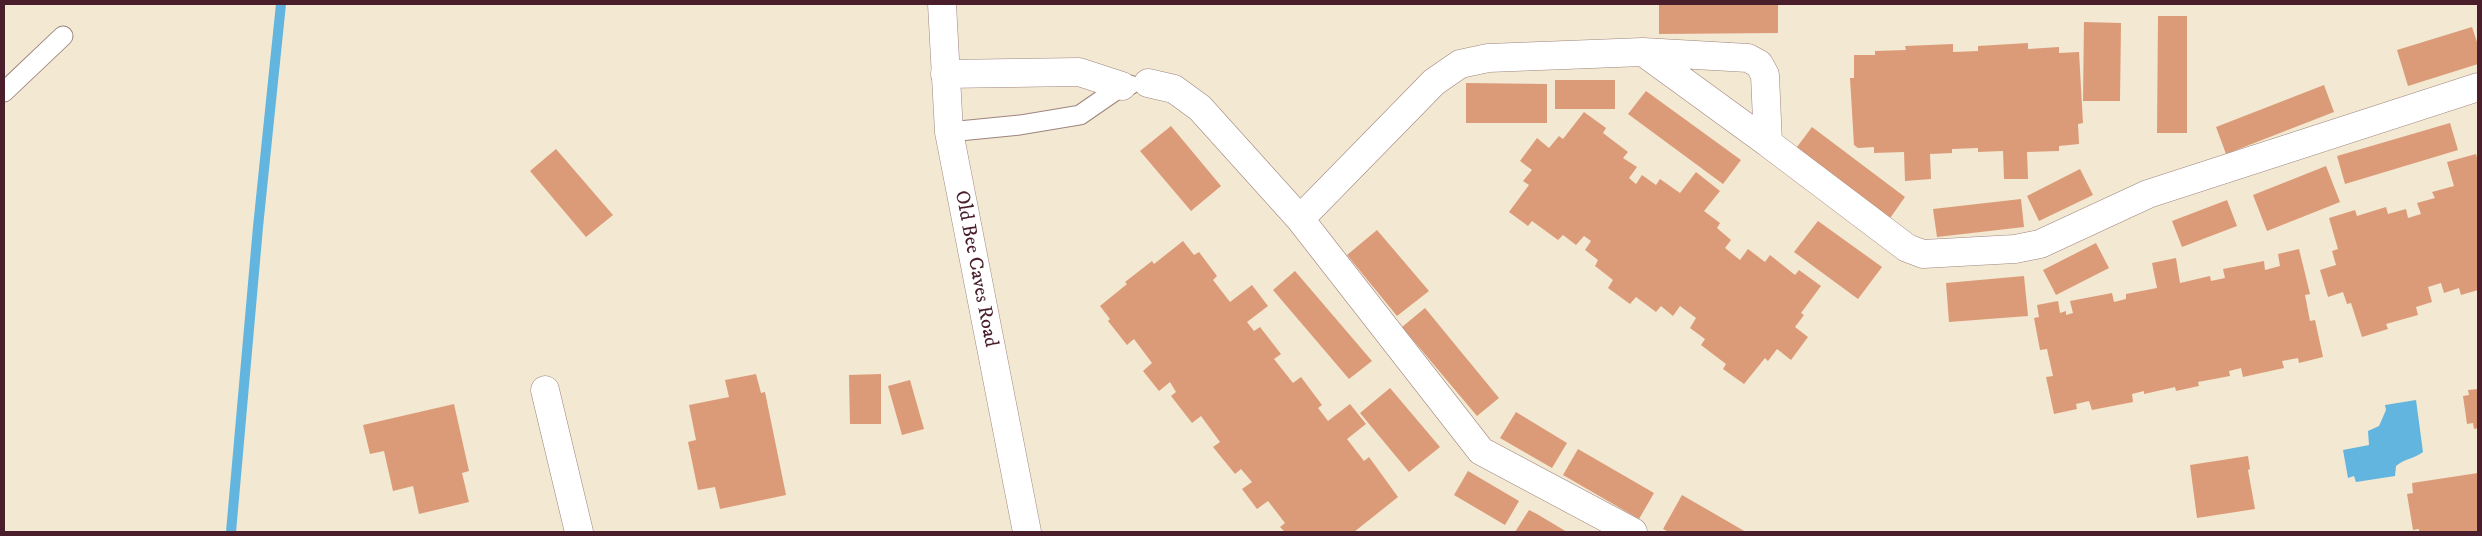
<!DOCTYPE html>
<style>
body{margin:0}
#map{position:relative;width:2482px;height:536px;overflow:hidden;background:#f3e8d2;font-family:"IM FELL DW Pica",serif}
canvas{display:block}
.frame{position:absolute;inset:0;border:5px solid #4a1f2b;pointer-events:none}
</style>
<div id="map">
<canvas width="2482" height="536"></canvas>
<div class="frame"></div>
</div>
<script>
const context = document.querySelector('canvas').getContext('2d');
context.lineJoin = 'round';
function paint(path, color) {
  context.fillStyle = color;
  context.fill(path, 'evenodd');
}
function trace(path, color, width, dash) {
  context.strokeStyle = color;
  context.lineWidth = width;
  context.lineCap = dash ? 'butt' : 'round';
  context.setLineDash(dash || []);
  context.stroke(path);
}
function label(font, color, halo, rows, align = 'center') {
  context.font = font + ' "IM FELL DW Pica",serif';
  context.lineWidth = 4.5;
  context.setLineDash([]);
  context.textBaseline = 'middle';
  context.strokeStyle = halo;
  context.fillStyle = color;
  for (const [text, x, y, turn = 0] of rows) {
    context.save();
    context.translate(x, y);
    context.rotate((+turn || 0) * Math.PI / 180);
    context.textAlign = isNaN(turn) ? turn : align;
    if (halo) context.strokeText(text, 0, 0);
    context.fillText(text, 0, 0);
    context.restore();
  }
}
const water = new Path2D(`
 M2416,400L2423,452C2414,459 2405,458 2396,466L2395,476L2356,482L2354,476L2348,478L2343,450L2369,445L2368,431L2379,426L2386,410L2385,405Z`);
const stream = new Path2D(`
 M231,532L258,227L281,4`);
const building = new Path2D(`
 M1778,4V33L1659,34V5Z
 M2158,16H2187V133H2157Z
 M2084,22L2121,23L2120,101H2083Z
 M2472,27L2478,45V64L2408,86L2397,50Z
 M2028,43V49L2059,47V53L2079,52L2083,123L2078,124L2079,144L2059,146V151L2027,152L2028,179H2004L2003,151L1978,152V148L1952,149V153L1930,154L1931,179L1905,181L1904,152L1874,153V147L1858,148L1854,145L1850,78H1854V55H1875V51L1906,50L1905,46L1953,44V52L1978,51V46Z
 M1555,80H1615V109H1555Z
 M1466,83L1547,84V123H1466Z
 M2324,85L2334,112L2226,154L2216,127Z
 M1646,91L1741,160L1723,184L1628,114Z
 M1584,112L1606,128L1603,133L1628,152L1623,158L1637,167L1629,178L1636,184L1642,175L1656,185L1660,179L1680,193L1696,172L1720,191L1704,211L1720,223L1717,228L1731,240L1725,248L1740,260L1748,249L1765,262L1770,255L1795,275L1799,270L1821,286L1801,313L1804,315L1795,327L1808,337L1791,360L1777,349L1768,361L1765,358L1744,384L1723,369L1726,364L1701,345L1705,339L1690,328L1696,318L1680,306L1673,316L1661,306L1656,312L1636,297L1630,304L1608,288L1613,280L1595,266L1598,260L1585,250L1591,241L1584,236L1576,245L1563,235L1558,240L1532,221L1528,226L1509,212L1529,185L1523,181L1532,170L1520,161L1537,138L1549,148L1559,136L1563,139Z
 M2450,123L2458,150L2345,184L2337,156Z
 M1171,126L1221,186L1191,211L1140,151Z
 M1812,127L1905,197L1888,221L1794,151Z
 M556,149L613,215L586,237L530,171Z
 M2476,154L2478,162V290L2461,295L2459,288L2444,293L2441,283L2428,287L2432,302L2416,307L2418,315L2386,324L2388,329L2362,337L2351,303L2347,304L2343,292L2328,297L2320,270L2336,265L2332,251L2338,249L2329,218L2355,210L2357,216L2386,207L2388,214L2406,209L2408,218L2421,214L2417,203L2435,198L2432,192L2454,186L2447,162Z
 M2326,166L2340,202L2267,231L2253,195Z
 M2080,169L2093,195L2039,221L2027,196Z
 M2021,199L2024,227L1937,237L1933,209Z
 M2227,200L2237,226L2182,247L2172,221Z
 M1818,221L1882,267L1858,299L1794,252Z
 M1377,230L1429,291L1397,316L1347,255Z
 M1183,241L1194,255L1199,252L1217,276L1213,280L1230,302L1252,285L1268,306L1247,322L1254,331L1260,327L1281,354L1274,359L1293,383L1301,377L1322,405L1318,408L1328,421L1350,404L1366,424L1347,439L1364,461L1369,457L1398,497L1354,532H1285L1280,527L1285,523L1268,501L1257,509L1242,489L1252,482L1241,469L1235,474L1213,447L1220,442L1201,416L1192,423L1171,396L1176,392L1170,382L1159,391L1143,371L1152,363L1134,339L1127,345L1108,321L1110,319L1100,306L1127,284L1125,282L1152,261L1154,264Z
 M2096,243L2109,268L2056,295L2043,270Z
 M2299,249L2310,294L2305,295L2310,321L2315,320L2323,357L2299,363L2298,358L2282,361L2284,368L2243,377L2241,368L2229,371L2230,376L2198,382L2199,386L2176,391L2175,387L2144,394V391L2132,394L2133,402L2092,410L2089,401L2076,404L2077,409L2054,414L2046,377L2053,376L2047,349L2040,350L2034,318L2039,317L2037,305L2058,301L2060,313L2066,311V315L2073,313L2070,301L2112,293L2114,302L2126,299V294L2157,288L2152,263L2176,258L2180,283L2210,276L2211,281L2225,278L2223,269L2264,261L2265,270L2280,266L2278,254Z
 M1295,271L1372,361L1349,379L1273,290Z
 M2024,276L2028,316L1949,322L1946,283Z
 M1425,308L1499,398L1477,416L1402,327Z
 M756,374L761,393L765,392L786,495L720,509L715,487L698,490L688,442L696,440L689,405L729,397L725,380Z
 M881,374V424H850L849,375Z
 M910,380L924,429L902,435L888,386Z
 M1390,388L1440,447L1409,472L1360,413Z
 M2478,389V428L2474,429L2473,423L2467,424L2463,396L2469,395L2468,390Z
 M454,404L469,471L462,473L469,502L419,514L413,486L393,491L384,451L370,454L363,425Z
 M1516,412L1567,443L1552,468L1500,438Z
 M1578,449L1654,493L1639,519L1563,475Z
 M2248,456L2250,469L2248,470L2255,509L2197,518L2190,465Z
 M1468,471L1519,501L1505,525L1454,495Z
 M2478,473V532H2419V529L2413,530L2407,494L2413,493L2412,483Z
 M1682,495L1746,532H1669L1663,529Z
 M1529,510L1537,514L1567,532H1515Z`);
const service = new Path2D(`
 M4,92L63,36
 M949,132L1020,125L1080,115L1122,86L1130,85`);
const minor = new Path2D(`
 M945,74L1079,72L1122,86
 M1148,83L1174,89L1200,108L1300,219L1481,451L1633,532
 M1768,143L1907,248L1923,254L2015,249L2040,244L2148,194L2478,87
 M1300,219L1434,82L1460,64L1488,58L1643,52L1748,58L1759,64L1765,75L1768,143L1643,52
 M545,390L579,532`);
const tertiary = new Path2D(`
 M942,4L949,132L1027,532`);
const streetNames = [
 ["Old Bee Caves Road",975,269,79]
];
paint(water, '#62b5de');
trace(stream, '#62b5de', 10);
paint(building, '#dc9b78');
trace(service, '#9e847e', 21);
trace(minor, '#9e847e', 29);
trace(tertiary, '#9e847e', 29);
trace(service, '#fff', 19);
trace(minor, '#fff', 28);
trace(tertiary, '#fff', 28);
label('20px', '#4a1f2b', '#fff', streetNames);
</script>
